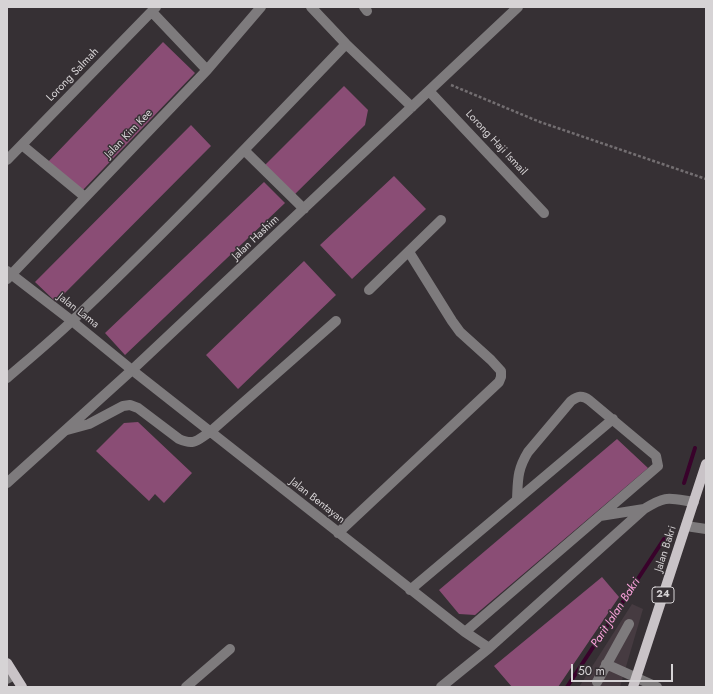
<!DOCTYPE html>
<style>
body{margin:0}
#map{position:relative;width:713px;height:694px;overflow:hidden;background:#363034;font-family:Jost,sans-serif}
canvas{display:block}
.frame{position:absolute;inset:0;border:8px solid #d6d3d5;pointer-events:none}
.scale{position:absolute;left:571px;top:664px;width:102px;height:18px;box-sizing:border-box;border:2px solid #d6d3d5;border-top:0;padding-left:5px;font-size:12px;line-height:14px;white-space:nowrap;color:#d6d3d5;-webkit-text-stroke:3px #363034;paint-order:stroke}
</style>
<div id="map">
<canvas width="713" height="694"></canvas>
<div class="frame"></div>
<div class="scale">50 m</div>
</div>
<script>
const context = document.querySelector('canvas').getContext('2d');
context.lineJoin = 'round';
function paint(path, color) {
  context.fillStyle = color;
  context.fill(path, 'evenodd');
}
function trace(path, color, width, dash) {
  context.strokeStyle = color;
  context.lineWidth = width;
  context.lineCap = dash ? 'butt' : 'round';
  context.setLineDash(dash || []);
  context.stroke(path);
}
function label(font, color, halo, rows, align = 'center') {
  context.font = font + ' Jost,sans-serif';
  context.lineWidth = 3;
  context.setLineDash([]);
  context.textBaseline = 'middle';
  context.strokeStyle = halo;
  context.fillStyle = color;
  for (const [text, x, y, turn = 0] of rows) {
    context.save();
    context.translate(x, y);
    context.rotate((+turn || 0) * Math.PI / 180);
    context.textAlign = isNaN(turn) ? turn : align;
    if (halo) context.strokeText(text, 0, 0);
    context.fillText(text, 0, 0);
    context.restore();
  }
}
const built = new Path2D(`
 M632,604L643,609L620,687H579Z`);
const stream = new Path2D(`
 M684,483L695,448
 M567,687L664,539`);
const building = new Path2D(`
 M163,42L195,73L81,192L46,164Z
 M344,86L368,110L365,125L292,197L263,167Z
 M191,125L211,146L56,302L35,282Z
 M394,176L426,209L352,279L320,245Z
 M264,182L285,203L125,355L105,333Z
 M304,261L336,295L238,389L206,355Z
 M138,422L192,473L164,503L155,494L149,501L96,451L124,423Z
 M617,439L648,468L475,615L459,614L439,590Z
 M602,577L619,597L558,687H512L494,666Z`);
const path = new Path2D(`
 M451,85L540,122L706,179`);
const minor = new Path2D(`
 M311,7L346,44L412,107
 M364,7L367,11
 M152,12L207,70
 M429,91L544,213
 M22,145L85,197
 M244,150L304,209
 M7,160L156,7
 M7,271L72,321L132,370L465,632L489,648
 M7,279L207,70L261,7
 M369,290L441,220
 M7,378C29,359 52,340 73,320C167,231 257,137 346,44
 M67,430L89,424L123,406L130,405L138,408L179,439C195,446 197,440 210,432L336,321
 M7,483L132,370L518,7
 M600,516L644,509
 M686,526L706,529
 M338,533L499,382L501,377V371L491,360L460,332L452,321L409,252
 M410,590L613,419
 M465,632L658,466L656,456L589,400C582,395 578,396 571,401L528,452C517,470 518,480 517,499
 M606,664L657,687
 M7,679L14,675
 M597,682L629,624
 M186,687L230,649
 M441,687L489,648L644,509C667,495 668,498 694,502`);
const major = new Path2D(`
 M7,663L22,687
 M633,687L706,464`);
const shields = [
 [663,595,22]
];
const shieldNames = [
 ["24",663,595]
];
const streetNames = [
 ["Lorong Salmah",73,75,-46],
 ["Jalan Kim Kee",129,134,-46],
 ["Lorong Haji Ismail",496,143,47],
 ["Jalan Hashim",256,238,-43],
 ["Jalan Lama",78,311,38],
 ["Jalan Bentayan",317,501,38],
 ["Jalan Bakri",666,549,-72]
];
const waterNames = [
 ["Parit Jalan Bakri",616,613,-57]
];
paint(built, '#463b41');
trace(stream, '#39022b', 4);
paint(building, '#8a4d75');
trace(path, '#736e71', 2.5, [3, 2]);
trace(minor, '#7e7b7d', 10);
trace(major, '#c9c3c7', 10);
for (const [x, y, w] of shields) {
  const box = new Path2D();
  box.roundRect(x - w / 2, y - 8, w, 16, 3);
  context.fillStyle = '#363034';
  context.fill(box);
  trace(box, '#d6d3d5', 1);
}
label('bold 10px', '#d6d3d5', null, shieldNames);
label('11px', '#d6d3d5', '#363034', streetNames);
label('italic 12px', '#faa0da', '#363034', waterNames);
</script>
